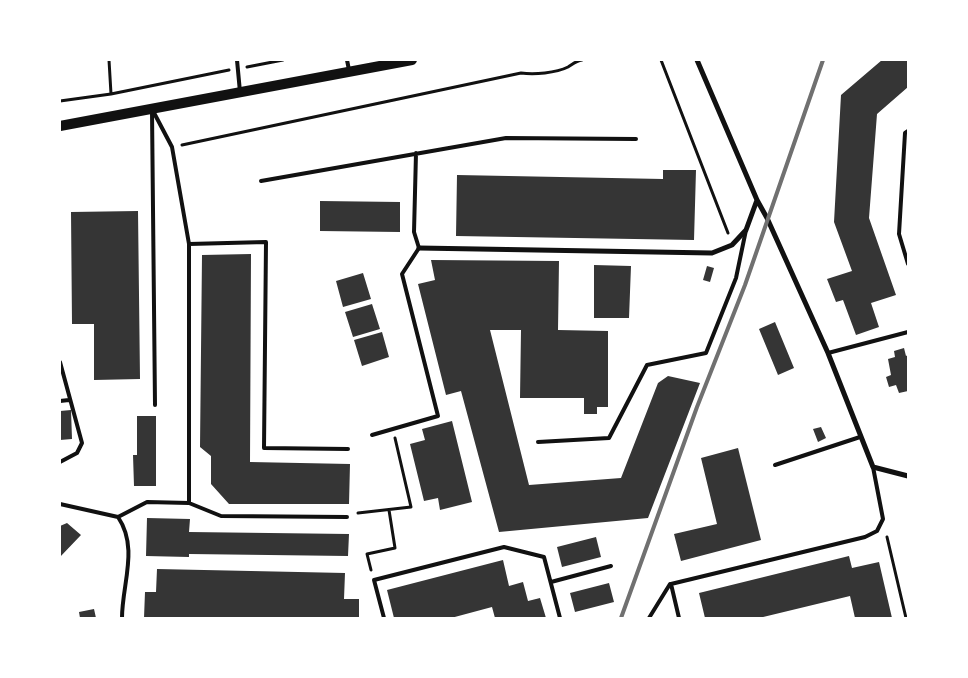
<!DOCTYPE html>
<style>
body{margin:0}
#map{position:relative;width:968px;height:678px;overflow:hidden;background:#fff;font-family:"Source Sans 3",sans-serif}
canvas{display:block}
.frame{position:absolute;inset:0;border:61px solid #fff;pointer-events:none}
</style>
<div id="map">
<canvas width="968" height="678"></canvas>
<div class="frame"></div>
</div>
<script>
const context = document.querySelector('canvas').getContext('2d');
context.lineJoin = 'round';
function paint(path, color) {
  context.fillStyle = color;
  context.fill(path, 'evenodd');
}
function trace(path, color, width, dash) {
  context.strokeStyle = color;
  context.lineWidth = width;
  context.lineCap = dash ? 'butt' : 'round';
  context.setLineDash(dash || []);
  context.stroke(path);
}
const building = new Path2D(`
 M882,60H908V87L877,114L869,218L896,295L871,303L879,327L856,335L843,300L836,302L827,279L852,271L834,222L841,95Z
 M663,170H696L694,240L456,236L457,175L663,179Z
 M320,201L400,202V232L320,231Z
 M138,211L140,379L94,380V324H72L71,212Z
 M251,254L250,462L350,464L349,504H229L211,484V456L200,447L202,255Z
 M431,260L559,261L558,330L608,331V407H597V414H584V398H520L521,330H490L529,485L621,478L658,383L668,376L700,383L648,518L499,532L461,391L446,395L418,284L435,280Z
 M594,265L631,266L629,318H594Z
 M707,266L714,268L710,282L703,280Z
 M363,273L371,299L343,307L336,281Z
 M372,304L380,329L353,337L345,312Z
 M775,322L794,368L778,375L759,329Z
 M382,332L389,357L362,366L354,340Z
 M904,348L906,356L908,355V391L899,393L896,385L889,387L886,377L891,375L888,359L895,357L894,351Z
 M71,410L72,439L60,440V411Z
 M137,416H156V486H134L133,455H137Z
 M452,421L472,502L440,510L438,498L424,501L410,444L425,440L422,429Z
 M821,427L826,438L818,442L813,429Z
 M738,448L761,540L681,561L674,534L717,524L701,458Z
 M147,518L190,519L189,532L349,534L348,556L189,554V557L146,556Z
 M67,523L81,535L60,557V526Z
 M596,537L601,557L562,567L557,547Z
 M849,556L852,568L879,562L892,618H855L850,596L759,618H705L699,593Z
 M503,560L509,586L523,582L528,601L540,598L546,618H495L492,607L451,618H394L387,590Z
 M157,569L345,573L344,599H359V618H144L145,592H156Z
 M609,583L614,602L575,612L570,593Z
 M94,609L96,618H80L79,612Z`);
const path = new Path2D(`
 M109,60L111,94
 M661,60L728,233
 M247,67L283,60
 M60,101L111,94L229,70
 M182,145L521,73C534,75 556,73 568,67C573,64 576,61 582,60
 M358,513L411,507L395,438
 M887,537L906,618
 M371,570L367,554L395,548L389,510`);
const service = new Path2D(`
 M237,60L240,92
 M347,60L349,70
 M152,109L172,147L189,244V503L221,516L347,517
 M152,111L155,405
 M908,131L905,133L899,234L908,264
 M261,181L506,138L636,139
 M189,244L266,242L264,448L348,449
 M828,353L908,332
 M60,362L82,443L77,453L60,462
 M60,401L69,400
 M372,435L438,416L402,274L419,248L414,232L416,153
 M538,442L609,438L647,365L706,353L736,278L746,230
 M775,465L860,437
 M60,504L118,517C139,548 122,584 122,618
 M118,517L147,502L189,503
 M551,582L611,566
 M384,618L374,580L504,547L544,557L560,618
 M649,618L670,584
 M679,618L671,584L865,537L877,531L883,519L873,467`);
const minor = new Path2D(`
 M697,60L757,200L767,218L828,353L873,467L908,476
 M419,248L712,253L732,245L746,230L757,200`);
const secondary = new Path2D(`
 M60,126L412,60`);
const rail = new Path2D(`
 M621,618L697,407L745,285L823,60`);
paint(building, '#353535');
trace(path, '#111', 3);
trace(service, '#111', 4);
trace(minor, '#111', 5);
trace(secondary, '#111', 10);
trace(rail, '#707070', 4);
</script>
